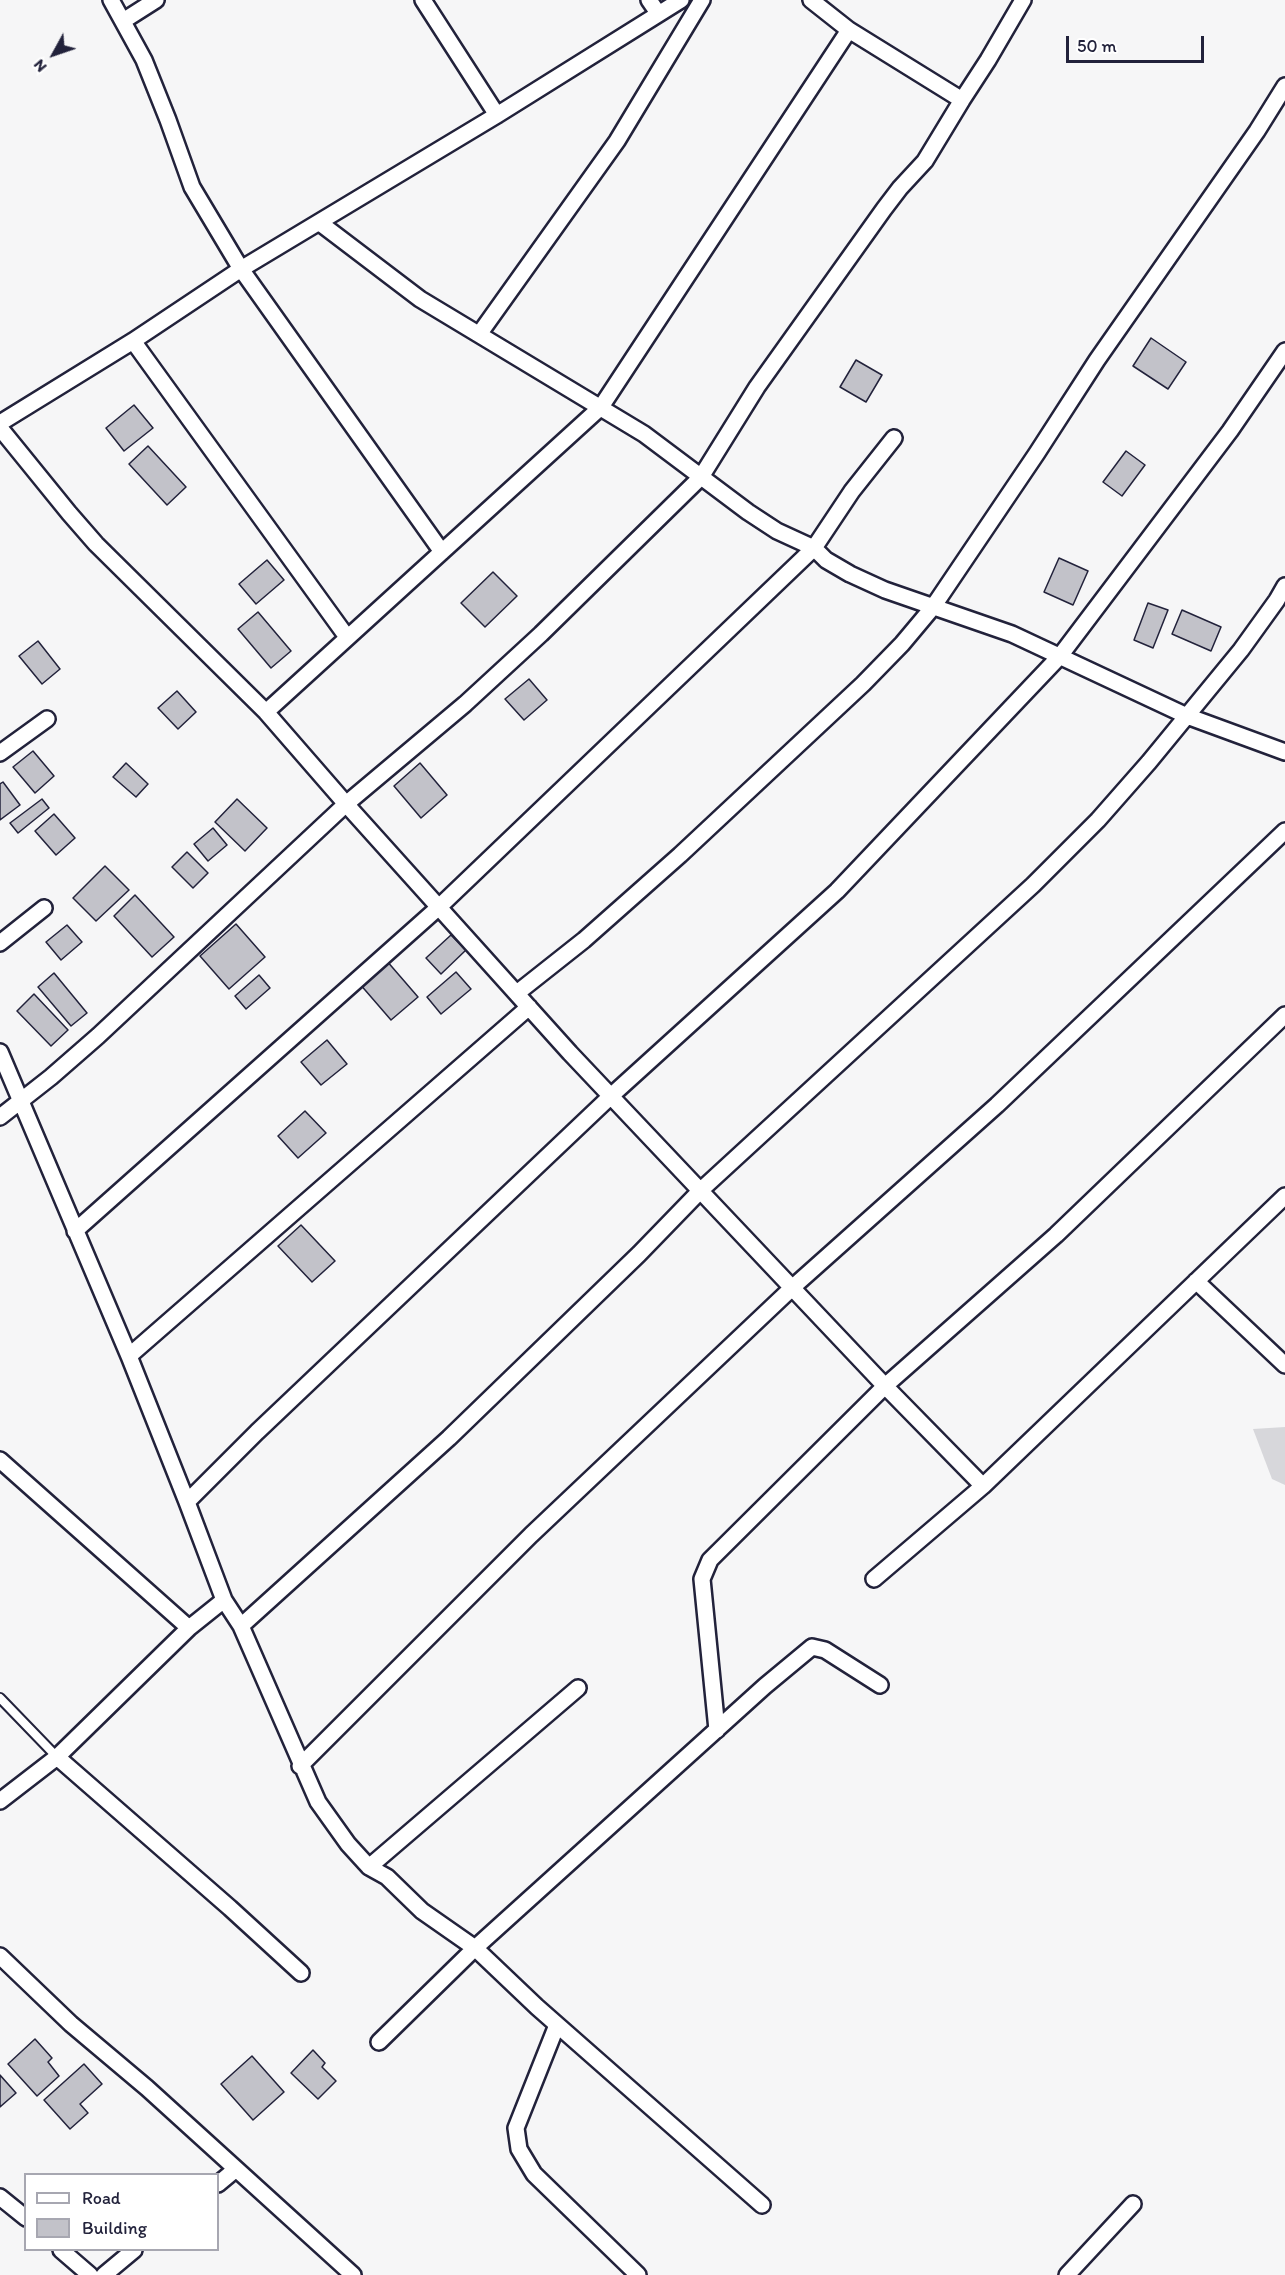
<!DOCTYPE html>
<style>
body{margin:0}
#map{position:relative;width:1285px;height:2275px;overflow:hidden;background:#f6f6f7;font-family:Itim,sans-serif}
canvas{display:block}
.legend{position:absolute;left:24px;top:2173px;width:195px;height:78px;box-sizing:border-box;background:#fff;border:2px solid #a7a7b1;margin:0;padding:8px 10px;list-style:none;font-size:18px;color:#22223b}
.legend li{display:flex;align-items:center;gap:12px;height:30px}
.legend b{width:30px;border:2px solid #a7a7b1}
.north{position:absolute;left:24px;top:24px;width:60px;height:60px;-webkit-text-stroke:4px #fff;paint-order:stroke;rotate:230deg;font-size:16px;font-weight:700;line-height:24px;text-align:center;color:#22223b}
.north::after{content:'';display:block;margin:auto;width:21px;height:27px;background:#22223b;clip-path:polygon(50% 0,100% 100%,50% 72%,0 100%)}
.scale{position:absolute;left:1066px;top:36px;width:138px;height:27px;box-sizing:border-box;border:3px solid #22223b;border-top:0;padding-left:8px;font-size:18px;line-height:21px;white-space:nowrap;color:#22223b;-webkit-text-stroke:4px #fff;paint-order:stroke}
</style>
<div id="map">
<canvas width="1285" height="2275"></canvas>
<ul class="legend">
<li><b style="height:8px;background:#fff"></b>Road</li>
<li><b style="height:16px;background:#c2c2c9"></b>Building</li>
</ul>
<div class="north">N</div>
<div class="scale">50 m</div>
</div>
<script>
const context = document.querySelector('canvas').getContext('2d');
context.lineJoin = 'round';
function paint(path, color) {
  context.fillStyle = color;
  context.fill(path, 'evenodd');
}
function trace(path, color, width, dash) {
  context.strokeStyle = color;
  context.lineWidth = width;
  context.lineCap = dash ? 'butt' : 'round';
  context.setLineDash(dash || []);
  context.stroke(path);
}
const green = new Path2D(`
 M1285,1427V1485L1272,1479L1253,1429Z`);
const building = new Path2D(`
 M1151,338L1186,362L1168,389L1133,366Z
 M856,360L882,375L866,402L840,387Z
 M134,405L153,428L124,451L106,428Z
 M148,446L186,487L167,505L129,464Z
 M1126,451L1145,465L1122,496L1103,482Z
 M1059,558L1088,571L1073,605L1044,592Z
 M267,560L284,580L256,604L239,584Z
 M493,572L517,596L485,627L461,603Z
 M1148,603L1168,610L1153,648L1134,640Z
 M1182,610L1221,627L1211,651L1172,634Z
 M258,612L291,651L271,668L238,629Z
 M38,641L60,669L42,684L19,656Z
 M529,679L547,700L524,720L505,699Z
 M177,691L196,712L178,729L158,708Z
 M33,751L54,776L35,793L13,767Z
 M126,763L148,784L136,797L113,777Z
 M420,763L447,795L421,818L394,786Z
 M3,782L20,805L0,820V784Z
 M42,799L49,808L18,833L10,823Z
 M237,799L267,828L245,851L215,822Z
 M54,814L75,838L56,855L35,831Z
 M213,828L227,845L208,861L194,844Z
 M187,852L208,873L193,888L172,867Z
 M105,866L129,890L96,921L73,898Z
 M135,895L174,937L152,957L114,916Z
 M236,924L265,957L229,989L200,956Z
 M67,925L82,942L61,960L46,942Z
 M451,935L466,950L441,974L426,958Z
 M386,960L418,997L391,1020L359,983Z
 M456,972L471,989L441,1014L427,997Z
 M54,973L87,1013L71,1026L38,987Z
 M259,975L270,988L246,1009L235,996Z
 M34,994L68,1030L51,1046L17,1011Z
 M327,1040L347,1064L321,1085L301,1062Z
 M305,1111L326,1133L298,1158L278,1136Z
 M301,1225L335,1261L312,1282L278,1246Z
 M35,2039L52,2058L48,2062L59,2076L37,2096L8,2064Z
 M313,2050L325,2063L322,2067L336,2081L318,2099L291,2073Z
 M252,2056L284,2092L253,2120L221,2084Z
 M84,2064L102,2084L80,2104L88,2113L70,2129L44,2100Z
 M0,2075L16,2093L0,2107Z`);
const service = new Path2D(`
 M0,1698L57,1757`);
const minor = new Path2D(`
 M111,0L144,60L168,120L192,187L241,269L442,552
 M423,0L497,115
 M649,0L658,13
 M811,0L849,30L962,100
 M123,21L156,0
 M320,223L420,299L644,434L748,512L777,531L814,548L826,560L850,574L885,590L1012,634L1187,716L1285,752
 M480,333L617,141L702,0
 M133,341L347,637
 M0,423L133,341L241,269L497,115L681,0
 M0,428L69,513L96,544L266,712L346,804L570,1053L885,1386L983,1486
 M266,712L601,407L849,30
 M0,753L47,719
 M0,943L44,908
 M517,993L584,940L680,855L863,684L902,644L933,607L1037,453L1097,360L1257,131L1285,86
 M0,1052L129,1356L187,1502L224,1600L241,1626L318,1802L348,1844L369,1867L387,1877L422,1911L475,1948L537,2007L762,2205
 M0,1117L51,1077L98,1036L346,804L465,704L541,634L701,477L757,387L884,209L900,188L925,161L962,100L988,60L1023,0
 M75,1231L439,907L814,548L852,491L894,438
 M1196,1281L1285,1365
 M129,1356L529,1007
 M0,1460L189,1628
 M187,1502L257,1432L612,1095L837,891L1060,656L1230,431L1285,351
 M874,1579L983,1486L1285,1196
 M241,1626L449,1438L639,1254L701,1190L1033,885L1098,820L1149,762L1241,650L1277,600L1285,586
 M717,1730L702,1579L710,1560L885,1386L1056,1235L1285,1015
 M57,1757L230,1908L301,1973
 M300,1766L531,1535L793,1287L997,1105L1285,831
 M0,1801L57,1757L189,1628L224,1600
 M369,1867L578,1688
 M0,1956L71,2024L147,2088L353,2275
 M557,2025L516,2128L519,2149L534,2174L638,2275
 M379,2042L475,1948L765,1686L812,1647L825,1650L880,1685
 M218,2184L236,2169
 M0,2197L26,2218
 M61,2250L90,2275
 M104,2275L134,2250
 M1067,2275L1133,2204`);
paint(green, '#d7d7db');
paint(building, '#c2c2c9');
trace(building, '#22223b', 1.5);
trace(service, '#22223b', 12);
trace(minor, '#22223b', 20);
trace(service, '#fff', 8);
trace(minor, '#fff', 15);
</script>
